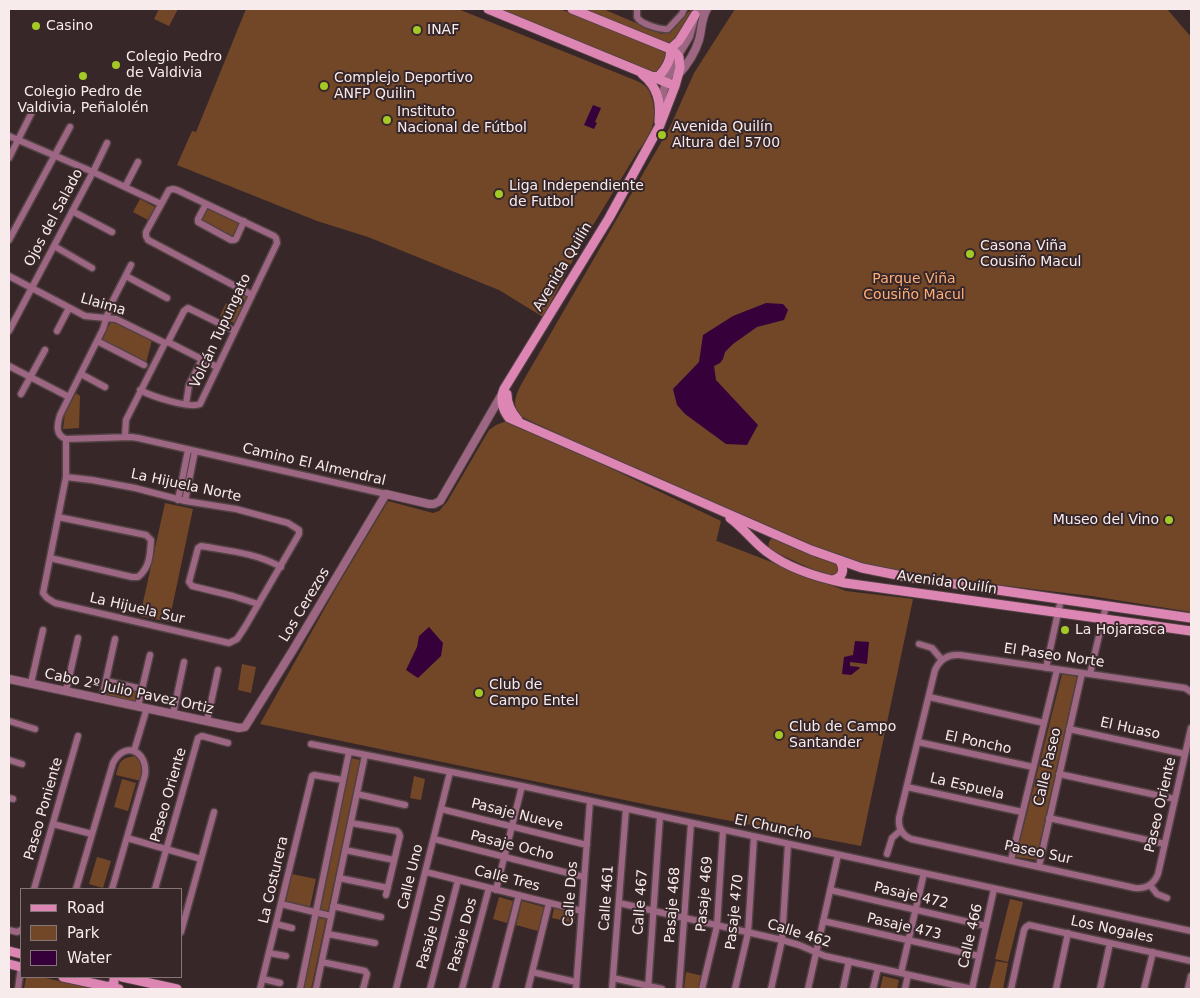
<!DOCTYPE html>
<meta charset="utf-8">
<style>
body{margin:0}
#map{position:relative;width:1200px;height:998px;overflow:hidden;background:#382729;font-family:"DejaVu Sans",sans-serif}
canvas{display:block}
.frame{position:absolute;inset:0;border:10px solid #f7ebec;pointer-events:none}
.legend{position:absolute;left:20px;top:888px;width:162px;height:90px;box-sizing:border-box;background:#382729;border:1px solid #847577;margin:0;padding:6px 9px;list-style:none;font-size:15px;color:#f7ebec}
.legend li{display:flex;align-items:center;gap:10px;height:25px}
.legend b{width:25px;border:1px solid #847577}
</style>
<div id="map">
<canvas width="1200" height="998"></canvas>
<div class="frame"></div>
<ul class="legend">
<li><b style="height:6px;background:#dd86b4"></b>Road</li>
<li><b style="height:14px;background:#724728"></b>Park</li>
<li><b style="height:14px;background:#36003a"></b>Water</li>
</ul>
</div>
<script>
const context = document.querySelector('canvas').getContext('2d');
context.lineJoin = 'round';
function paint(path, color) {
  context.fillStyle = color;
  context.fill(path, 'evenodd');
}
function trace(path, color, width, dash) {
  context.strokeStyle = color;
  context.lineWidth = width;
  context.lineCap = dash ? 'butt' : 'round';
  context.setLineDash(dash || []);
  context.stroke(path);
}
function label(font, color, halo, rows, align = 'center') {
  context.font = font + ' "DejaVu Sans",sans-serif';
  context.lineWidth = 4;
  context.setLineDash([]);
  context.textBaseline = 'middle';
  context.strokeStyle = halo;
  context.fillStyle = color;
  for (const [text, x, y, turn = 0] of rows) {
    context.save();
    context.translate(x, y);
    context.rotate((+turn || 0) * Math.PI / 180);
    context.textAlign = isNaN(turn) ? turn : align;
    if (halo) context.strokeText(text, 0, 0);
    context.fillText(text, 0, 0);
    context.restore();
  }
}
const green = new Path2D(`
 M159,9H178L169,26L154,19Z
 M246,9H458L637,81C641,83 645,85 647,88C650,92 652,98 653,103C657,122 650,136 638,151L581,245L543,317L499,290L368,237L317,221L177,165L192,131L196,132Z
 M500,9H560L667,51L669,54L657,75H651Z
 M583,9H603L662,34L692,9H701L674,47Z
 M735,9H1167L1191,37V612L1091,596L923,576L873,568L827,552L717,505L616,461L522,417C511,406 515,396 522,383L670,127L694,73Z
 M140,199L155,207L148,220L133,212Z
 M207,207L241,224L234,238L200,220Z
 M237,290L246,295L247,297L234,323L220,316L226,303L229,305Z
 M112,320L152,340L146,363L100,341Z
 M76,393L80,396L79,428L63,429L65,413Z
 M504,422H509L518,424L721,521L716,542L717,541L846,591L913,599L861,846L658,807L260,724L335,590L388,501L433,513L439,511L447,502L489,430L496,425Z
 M165,503L193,509L169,622L140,616Z
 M778,538L836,562L839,568L837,573L831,575L818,572L775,552C769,549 766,545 771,539Z
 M242,664L256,667L251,693L238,690Z
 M1062,674L1077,676L1036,860L1016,857Z
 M109,683L139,691L136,702L107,695Z
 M136,756C145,765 144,769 141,781L116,775C120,761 120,758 136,756Z
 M351,758L360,760L328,911L318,909Z
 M414,776L425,779L421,800L410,798Z
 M122,779L136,783L128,811L114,807Z
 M97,857L111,861L103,888L89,884Z
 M292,874L316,879L310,907L286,901Z
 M499,897L513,901L507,923L493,919Z
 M1010,899L1023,902L1008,962L995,959Z
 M522,901L544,907L538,931L516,925Z
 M554,908L575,914V923L552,918Z
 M317,917L326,919L311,989H303Z
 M996,961L1008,963L1003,989H989Z
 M686,972L703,976L700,989H684Z
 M883,976L899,980L897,989H880Z
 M26,977H41L94,989H24Z`);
const water = new Path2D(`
 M593,105L601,108L595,122L597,123L594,129L584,125Z
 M766,303L783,304L788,310L784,320L757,327L733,344L725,352L723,359L720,363L714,366L716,380L758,425L747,445L726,444L685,414L677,405L673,389L699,362L703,335L733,316Z
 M429,627L443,643L441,656L418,678L406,670L417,647L419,636Z
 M855,641L869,642L867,664L850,662V666L859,667L860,668L851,675L842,674L844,657L853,655Z`);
const minor = new Path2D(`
 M637,9C637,11 637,15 637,17C640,24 661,30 668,29L682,14L684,9
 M9,136L93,172L161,204
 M9,158L32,112
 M125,187L138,162
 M206,204L198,219V222L231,240H234L236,239L244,221
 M72,211L112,232
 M9,240L70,127
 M54,246L92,268
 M131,265L110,306L103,329L60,415C57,425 55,435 66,439L131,437L138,438L386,494
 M9,276L85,316L116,319L165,343
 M126,276L167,298
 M9,331L93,172L107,143
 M57,331L69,308
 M97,341L144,365
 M168,342L184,311L188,308L235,331
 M166,343L168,342L217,367
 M9,366L69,397
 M81,374L105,387
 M140,390C151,396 189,409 200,404L277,243L276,238L274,236L177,190L173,189L169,190L146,232V236L148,240L252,295
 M21,394L45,350
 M186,404L189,385L202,359
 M125,437L126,420L165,343
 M66,477L92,480L135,488L185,501L236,509L288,523L299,530V534L245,627L237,639L229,643L55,603L47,598L43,593L66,477V439
 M178,500L188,450
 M185,501L195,451
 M50,558L132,577H138C150,567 150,555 151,540L146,535L58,517
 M258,604L233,596L192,586L189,582L198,548L201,546C229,551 256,553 281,567
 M919,644L932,648L942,660
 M1046,668L1061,599
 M1090,674L1106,606
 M106,681L142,689
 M31,683L43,630
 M66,691L78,638
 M1191,692L1185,688L960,655C948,654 940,659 935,670L899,818C898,828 902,835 911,839L1135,888C1146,889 1154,884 1158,874L1191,728
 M929,697L1044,723
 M102,698L115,639
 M138,706L150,655
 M173,714L184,662
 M9,721L35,729
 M207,721L218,670
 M1069,729L1185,754
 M918,742L1033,767
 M311,744L522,786L1191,931
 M134,751L147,708
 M9,760L22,764
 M1059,774L1175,799
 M907,787L1022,812
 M357,794L405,805
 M9,798L13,799
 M441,809L587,845
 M1049,818L1165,844
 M351,823L397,831L399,833L400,836L386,895
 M53,824L92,834
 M127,838L201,859
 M434,839L584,877
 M345,850L394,860
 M887,854L892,838L901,830
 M1011,860L1057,670
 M1039,866L1082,673
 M426,872L582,911
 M339,878L388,888
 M1150,885L1157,894L1167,898
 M34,889L78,736
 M76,889L113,763C125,740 148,751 145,775L112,889
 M155,889L198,738L202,736L228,743
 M496,890L522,786
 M830,890L986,926
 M619,903L782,940L799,945L825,956L972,989L994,889
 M281,904L331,916
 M333,906L381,917
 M823,921L979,956
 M276,924L292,928
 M9,930L17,932L21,930
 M181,932L214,812
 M328,934L375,943
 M269,953L286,956
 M322,962L365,971L367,974L363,989
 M532,972L576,982
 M901,973L924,873
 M613,978L662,989
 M263,979L280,983
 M18,989L21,967
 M260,989L312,776L314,775L343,780
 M300,989L349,752
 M316,989L365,755
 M396,989L450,772
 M430,989L458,880
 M462,989L489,888
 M495,989L519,895
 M528,989L549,903
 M576,989L590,801
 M612,989L626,809
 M648,989L660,816
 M679,989L691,823
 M702,989L717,926L723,830
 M735,989L748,933L754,837
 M771,989L782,940L788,844
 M808,989L838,855
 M843,989L849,961
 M873,989L878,968
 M905,989L908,975
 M1011,989L1024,930L1026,927L1029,925L1191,961
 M1056,989L1068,933
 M1100,989L1110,943
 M1144,989L1153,952
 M1188,989L1191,976`);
const tertiary = new Path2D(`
 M678,75C687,65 695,53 699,40C702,29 701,19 707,9
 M660,104L666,82L678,55L689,37L695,15L700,9
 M9,679L239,728L245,727L293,650L386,494L429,504H434L440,501L502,394`);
const secondary = new Path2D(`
 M488,9L675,86
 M572,9L673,50L679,57L680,68L675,86L660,125L609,218L504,389C500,399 502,409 509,418L811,550L862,568L907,577L1191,618
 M670,49L679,41L695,15
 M642,74C658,87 661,102 659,122
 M653,77L659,76C666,69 672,58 670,49
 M507,394C507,404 511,412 518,420
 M730,518C744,528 753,542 767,552C788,568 820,578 845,583L1191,631
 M832,580C843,578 845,570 840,561
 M9,951L21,954
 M9,964L21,967
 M63,977L119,989
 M122,977L177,989
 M109,987L114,983V977`);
const markers = [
 [36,26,5,"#a4c825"],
 [417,30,5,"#a4c825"],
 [116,65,5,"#a4c825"],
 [83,76,5,"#a4c825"],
 [324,86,5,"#a4c825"],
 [387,120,5,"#a4c825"],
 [662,135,5,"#a4c825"],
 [499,194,5,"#a4c825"],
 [970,254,5,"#a4c825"],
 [1169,520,5,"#a4c825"],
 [1065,630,5,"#a4c825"],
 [479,693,5,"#a4c825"],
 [779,735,5,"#a4c825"]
];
const poiNames = [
 ["Casino",46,26],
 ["INAF",427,30],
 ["Colegio Pedro",126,57],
 ["de Valdivia",126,73],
 ["Complejo Deportivo",334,78],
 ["ANFP Quilin",334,94],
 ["Colegio Pedro de",83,92,"center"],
 ["Valdivia, Peñalolén",83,108,"center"],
 ["Instituto",397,112],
 ["Nacional de Fútbol",397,128],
 ["Avenida Quilín",672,127],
 ["Altura del 5700",672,143],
 ["Liga Independiente",509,186],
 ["de Futbol",509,202],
 ["Casona Viña",980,246],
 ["Cousiño Macul",980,262],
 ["Museo del Vino",1159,520,"right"],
 ["La Hojarasca",1075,630],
 ["Club de",489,685],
 ["Campo Entel",489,701],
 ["Club de Campo",789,727],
 ["Santander",789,743]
];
const streetNames = [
 ["Ojos del Salado",54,218,-62],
 ["Avenida Quilín",563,267,-59],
 ["Llaima",103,305,16],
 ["Volcán Tupungato",221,331,-65],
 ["Camino El Almendral",314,465,13],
 ["La Hijuela Norte",186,486,12],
 ["Avenida Quilín",947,583,8],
 ["Los Cerezos",305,605,-59],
 ["La Hijuela Sur",137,609,13],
 ["El Paseo Norte",1054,656,8],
 ["Cabo 2º Julio Pavez Ortiz",129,692,12],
 ["El Huaso",1130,729,12],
 ["El Poncho",978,743,12],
 ["Calle Paseo",1048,767,-77],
 ["La Espuela",967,787,13],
 ["Paseo Oriente",169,795,-74],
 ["Paseo Oriente",1161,805,-77],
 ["Paseo Poniente",44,809,-74],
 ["Pasaje Nueve",517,815,14],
 ["El Chuncho",773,828,12],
 ["Pasaje Ocho",512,846,14],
 ["Paseo Sur",1038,853,12],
 ["Calle Uno",411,877,-76],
 ["Calle Tres",507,879,14],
 ["La Costurera",274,880,-77],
 ["Calle Dos",571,894,-86],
 ["Pasaje 469",705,894,-85],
 ["Pasaje 472",911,896,13],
 ["Calle 461",607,898,-86],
 ["Calle 467",641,902,-86],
 ["Pasaje 468",673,905,-86],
 ["Pasaje 470",735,912,-84],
 ["Pasaje 473",904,927,13],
 ["Los Nogales",1112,930,12],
 ["Pasaje Uno",432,932,-75],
 ["Calle 462",799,934,17],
 ["Pasaje Dos",463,935,-75],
 ["Calle 466",971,936,-77]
];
const parkNames = [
 ["Parque Viña",914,279],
 ["Cousiño Macul",914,295]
];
paint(green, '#724728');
paint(water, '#36003a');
trace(minor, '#534244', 9);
trace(tertiary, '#534244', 10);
trace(secondary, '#534244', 11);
trace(minor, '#9d6783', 6);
trace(tertiary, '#9d6783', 8);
trace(secondary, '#dd86b4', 9);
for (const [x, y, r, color] of markers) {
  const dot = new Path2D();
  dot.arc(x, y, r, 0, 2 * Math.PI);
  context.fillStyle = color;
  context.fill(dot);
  trace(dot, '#382729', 2);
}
label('14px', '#f7ebec', '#382729', poiNames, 'left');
label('14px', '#f7ebec', '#382729', streetNames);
label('14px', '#feaf79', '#382729', parkNames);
</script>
